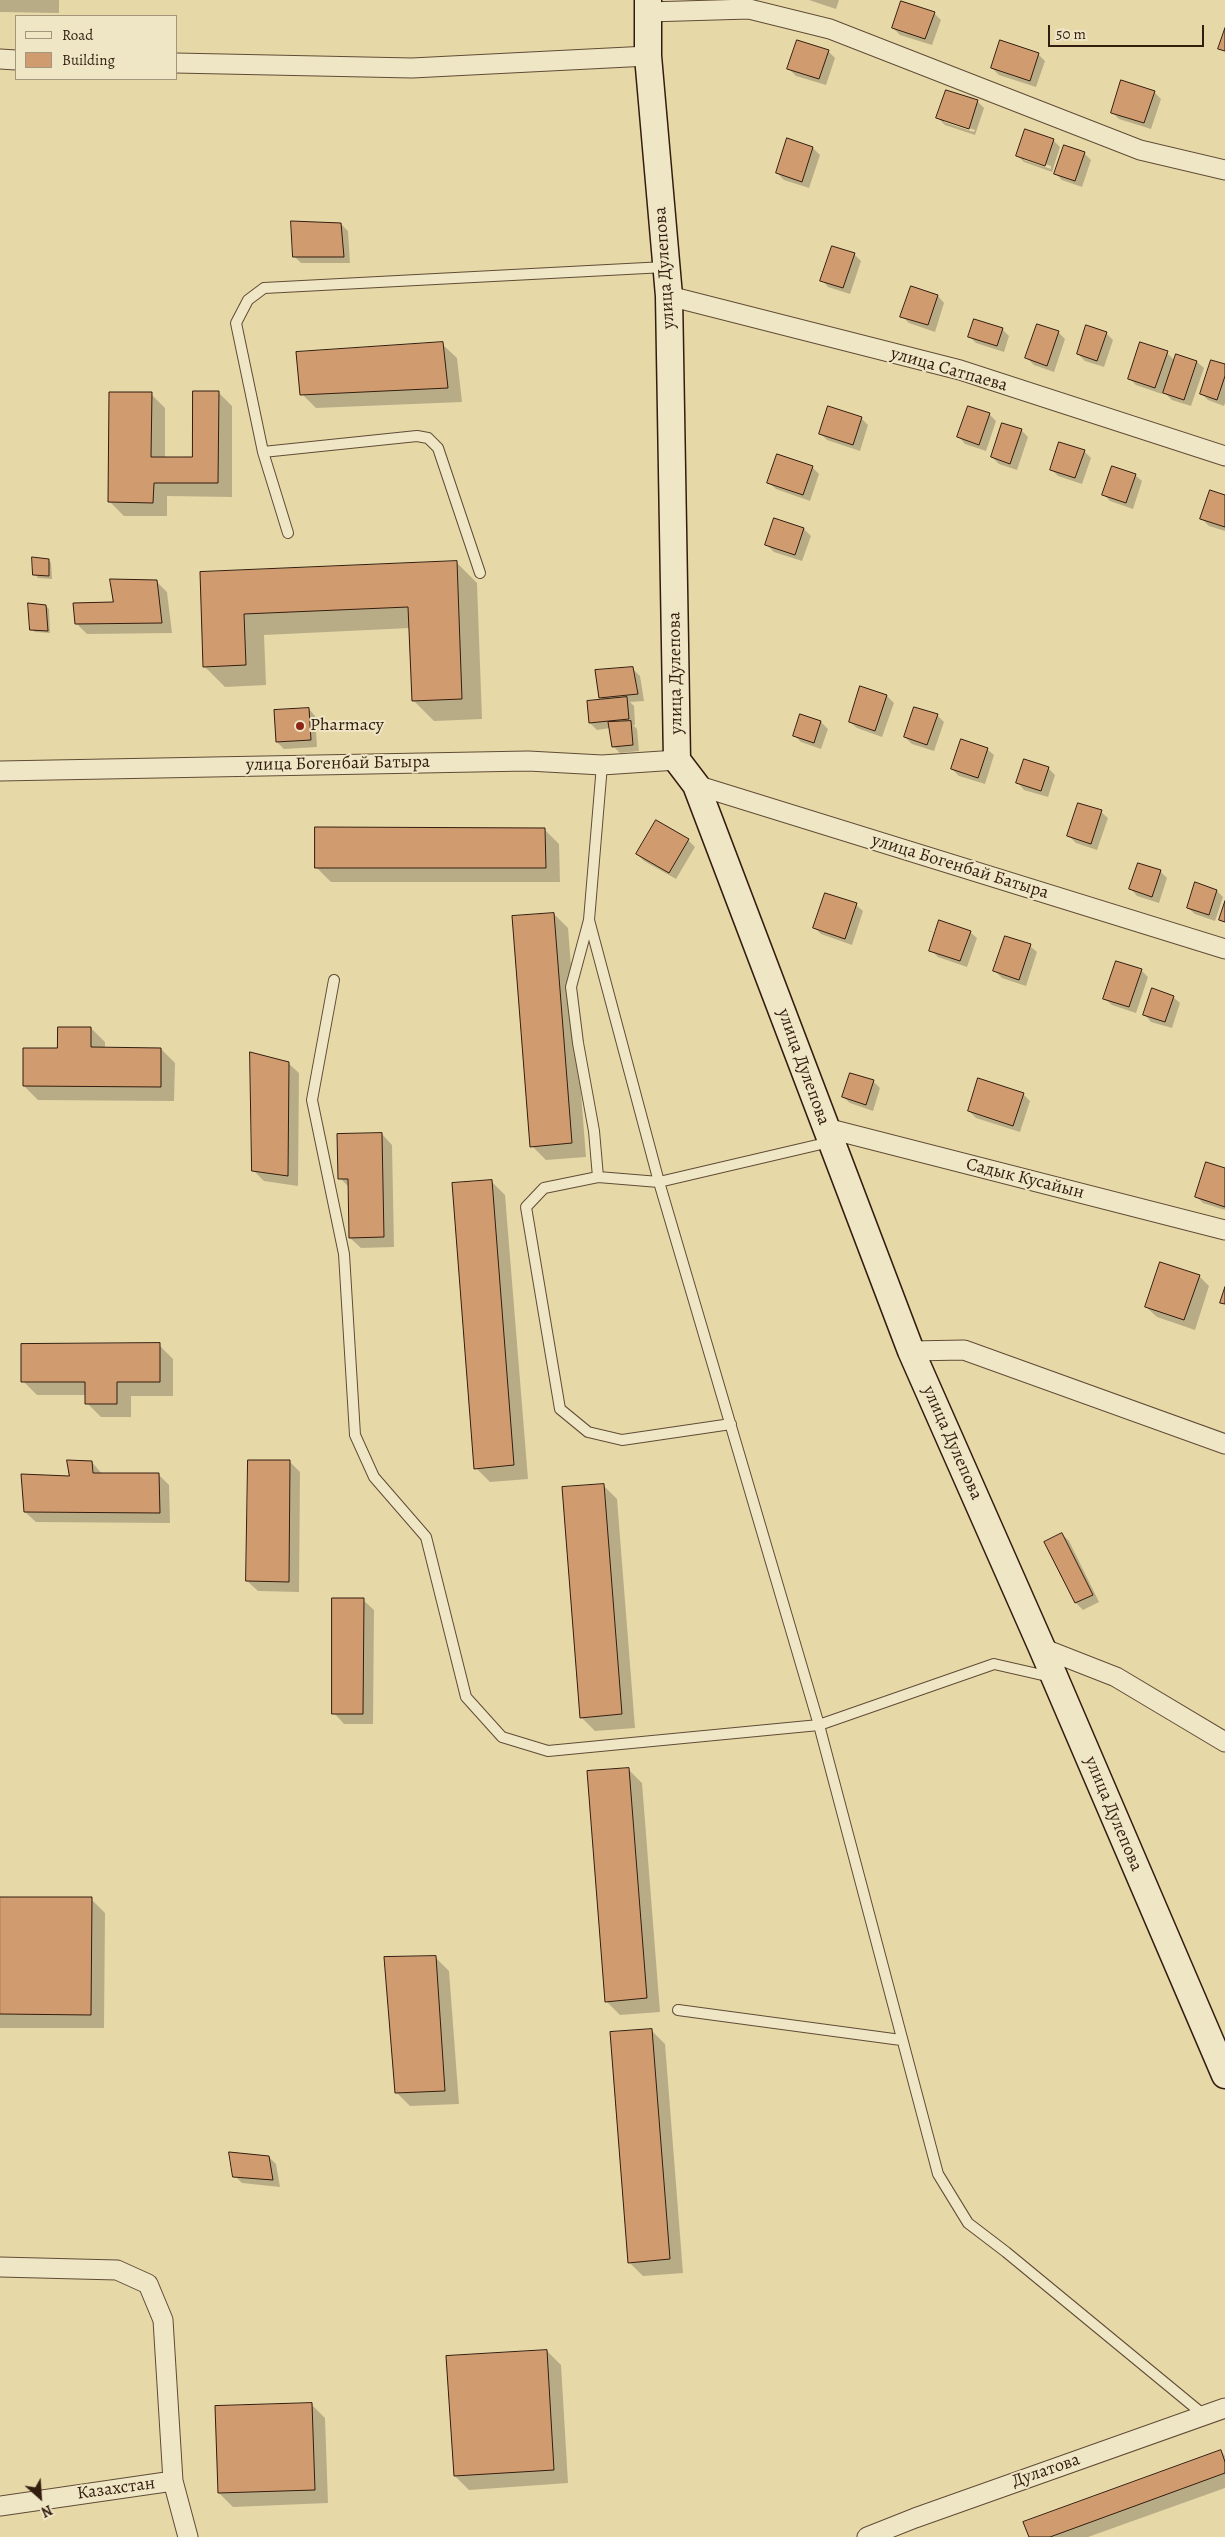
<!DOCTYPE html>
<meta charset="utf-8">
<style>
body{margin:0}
#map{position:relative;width:1225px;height:2537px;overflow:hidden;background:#e7d8a8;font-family:Alegreya,serif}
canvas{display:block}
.legend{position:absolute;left:15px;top:15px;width:162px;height:65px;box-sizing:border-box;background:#efe6c6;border:1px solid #a4967d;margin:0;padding:6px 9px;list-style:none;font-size:15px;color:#331d0f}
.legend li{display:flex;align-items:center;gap:10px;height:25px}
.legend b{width:25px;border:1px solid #a4967d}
.north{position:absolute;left:15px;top:2472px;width:50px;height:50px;-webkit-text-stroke:4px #efe6c6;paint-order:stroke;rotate:154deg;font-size:14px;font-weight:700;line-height:20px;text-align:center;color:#331d0f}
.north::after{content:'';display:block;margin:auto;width:18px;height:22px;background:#331d0f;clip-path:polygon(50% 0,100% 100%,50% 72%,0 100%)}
.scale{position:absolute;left:1048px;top:25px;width:156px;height:22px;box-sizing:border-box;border:2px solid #331d0f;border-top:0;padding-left:6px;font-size:15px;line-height:18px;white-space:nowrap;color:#331d0f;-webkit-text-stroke:4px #efe6c6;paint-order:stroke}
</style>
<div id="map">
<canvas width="1225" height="2537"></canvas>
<ul class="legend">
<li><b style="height:6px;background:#efe6c6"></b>Road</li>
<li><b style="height:14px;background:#d19b70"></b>Building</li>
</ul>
<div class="north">N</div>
<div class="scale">50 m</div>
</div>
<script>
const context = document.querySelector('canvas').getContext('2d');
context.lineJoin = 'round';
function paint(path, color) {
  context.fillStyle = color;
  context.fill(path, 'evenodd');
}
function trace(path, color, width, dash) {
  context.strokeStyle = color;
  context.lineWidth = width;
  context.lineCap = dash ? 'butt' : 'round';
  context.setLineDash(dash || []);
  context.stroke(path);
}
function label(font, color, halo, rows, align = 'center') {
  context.font = font + ' Alegreya,serif';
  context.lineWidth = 4;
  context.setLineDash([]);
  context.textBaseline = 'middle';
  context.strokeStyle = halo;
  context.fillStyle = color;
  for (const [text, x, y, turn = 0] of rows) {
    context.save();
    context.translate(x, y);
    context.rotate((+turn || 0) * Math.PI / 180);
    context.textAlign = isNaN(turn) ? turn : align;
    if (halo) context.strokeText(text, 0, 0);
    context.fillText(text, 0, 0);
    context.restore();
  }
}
const shadow = new Path2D(`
 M0,0H59V13L0,12Z
 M809,0H839L836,9Z
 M934,13L941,20L932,45L900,35L893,28Z
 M828,51L835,58L826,85L796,76L789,69Z
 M1038,54L1045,61L1036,87L999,75L992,68Z
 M1154,92L1161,99L1151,129L1119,119L1112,112Z
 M977,101L984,108L975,135L945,125L938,118ZM944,120L975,130L974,132L944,122Z
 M1053,140L1060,147L1052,172L1024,162L1017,155ZM1024,157L1051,166V169L1024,160Z
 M813,148L820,155L809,188L784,180L777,173Z
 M1084,153L1091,160L1082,187L1062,180L1056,174Z
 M341,224L348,231L350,263H301L294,256Z
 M854,254L861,261L850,294L828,287L822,280Z
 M938,296L944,303L935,332L909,323L902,316Z
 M1002,329L1009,336L1004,352L976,343L969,336Z
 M1058,332L1065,339L1054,372L1034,365L1027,358Z
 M1106,333L1113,340L1104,367L1085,361L1078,354Z
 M442,344L457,358L462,402L316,408L302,394Z
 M1167,353L1175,361L1197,362L1204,368L1191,406L1172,400L1163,391L1162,394L1136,385L1129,378Z
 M1225,366V403L1224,406L1208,400L1201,393Z
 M218,392L232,406V497L167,496V516H124L110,502L151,394L165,408V458H193Z
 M989,414L996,421L986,451L965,444L959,437Z
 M861,418L868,425L860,451L827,440L820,433Z
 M1021,430L1028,437L1017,470L999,464L992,457Z
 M1084,451L1091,458L1082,484L1058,476L1052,470Z
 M812,467L819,474L810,501L776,489L769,483Z
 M1135,475L1142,481L1133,509L1110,501L1104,495Z
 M1225,496V531L1209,526L1202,519Z
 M775,520L804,529L811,536L802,561L774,552L767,545Z
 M48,560L51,563L52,579L38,578L35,574Z
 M456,562L477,583L482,719L434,721L413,700L410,628L264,635L266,685L225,687L205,667L201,574Z
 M156,581L167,592L172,633L87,634L77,624Z
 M46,606L49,609L50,633L35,632L32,629Z
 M633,669L640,676L644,701L630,702L634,706L635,725H633L637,729L639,751L620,753L613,746L610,728L597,730L590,723L603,701L600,697Z
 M861,688L887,696L894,703L882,737L857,728L850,722Z
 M309,709L315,716L317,747L284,749L277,742Z
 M801,715L821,722L828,729L821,749L801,742L794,735Z
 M937,715L944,722L934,751L912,744L905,737Z
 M987,749L994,755L985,784L959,776L952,769Z
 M1048,768L1055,775L1048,797L1024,790L1018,783Z
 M1101,812L1108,818L1097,850L1076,843L1069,836Z
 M545,830L559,844L560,882H331L317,868Z
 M688,840L695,847L676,879L644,861L637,854Z
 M1160,871L1167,878L1159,903L1137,896L1131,889Z
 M1217,891L1223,897L1215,921L1195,914L1188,908Z
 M856,905L863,911L852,945L821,934L814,927Z
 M554,914L568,928L586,1157L546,1160L532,1146Z
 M970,932L977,938L967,967L938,957L931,950Z
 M1030,946L1037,952L1026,986L1002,978L995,971Z
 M1141,970L1148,977L1136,1013L1112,1005L1105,999Z
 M1173,997L1180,1003L1172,1028L1151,1022L1145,1015Z
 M91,1028L105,1042V1049H161L175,1063L174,1101L38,1100L24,1086L59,1049Z
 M288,1063L299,1073L298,1186L264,1181L253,1170Z
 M851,1074L874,1082L880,1088L873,1111L850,1103L843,1097Z
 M1023,1094L1030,1101L1020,1132L976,1118L969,1111Z
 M382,1134L392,1145L394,1247L361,1248L350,1238V1188L340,1178Z
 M1225,1169V1210L1203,1203L1196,1196Z
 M491,1181L505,1195L528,1479L490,1482L476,1468Z
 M1199,1276L1209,1286L1195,1330L1157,1317L1146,1307Z
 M159,1345L173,1359V1396H131V1417H101L87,1403V1395H37L23,1381Z
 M92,1462L102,1474H158L169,1485L170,1523L36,1522L25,1512Z
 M290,1462L300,1472L299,1592L258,1591L247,1581Z
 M603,1485L617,1499L635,1728L595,1731L581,1717Z
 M1062,1534L1069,1541L1099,1602L1083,1610L1076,1603L1046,1542Z
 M363,1600L374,1610L373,1724H344L334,1713Z
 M628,1769L642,1783L660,2012L620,2015L606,2001Z
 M0,1898L91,1899L105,1913L104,2028H0Z
 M435,1957L449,1971L459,2104L410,2106L396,2092Z
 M651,2030L665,2044L683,2273L643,2276L629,2262Z
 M269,2157L276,2164L280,2187L242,2183L235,2176Z
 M547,2351L561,2365L568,2483L469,2490L455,2476Z
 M311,2404L325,2418L328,2503L233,2507L219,2493Z
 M1221,2451L1225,2456V2488L1088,2537H1030Z`);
const building = new Path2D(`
 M901,1L935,12L925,39L892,28Z
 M1225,28V51L1218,49Z
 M797,40L829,50L819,79L787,69Z
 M1000,40L1039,53L1030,81L991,68Z
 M1121,80L1155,91L1144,123L1111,113Z
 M946,90L978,100L969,129L936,118Z
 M1025,129L1054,139L1045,166L1016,156Z
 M787,138L813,147L802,182L776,173Z
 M1064,145L1085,152L1075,181L1054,174Z
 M291,221L341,223L344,257H293Z
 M832,246L855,253L843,288L820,281Z
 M911,286L938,295L928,325L900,317Z
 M974,319L1003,328L997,346L968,337Z
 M1037,324L1059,331L1047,366L1025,358Z
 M1086,325L1107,332L1097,361L1077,354Z
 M443,342L448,388L300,395L296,352Z
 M1140,342L1168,351L1155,388L1128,379Z
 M1176,354L1197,361L1184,400L1163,393Z
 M1211,360L1225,364V376L1217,400L1200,394Z
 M193,391H219L218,483H154L153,503L108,502L109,392H152L151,457H192Z
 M828,406L862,417L853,445L819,434Z
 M968,406L990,413L979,445L957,437Z
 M1002,423L1022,429L1010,464L991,457Z
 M1059,442L1085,450L1075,478L1050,470Z
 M777,454L813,466L803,495L767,483Z
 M1112,466L1136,474L1126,503L1102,495Z
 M1210,490L1225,495V527L1200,519Z
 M774,518L804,528L795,555L765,545Z
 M32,557L49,559V576L33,575Z
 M457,561L462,699L412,701L408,607L244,614L246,665L203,667L200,572Z
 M110,579L157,580L162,623L75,624L73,603L113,602Z
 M28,603L46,605L48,631L30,630Z
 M633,667L638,694L599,698L595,670Z
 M860,686L887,695L875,731L849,722Z
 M627,697L629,719L589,723L587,701Z
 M914,707L938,714L927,745L904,737Z
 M309,708L311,740L276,742L274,710Z
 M800,714L821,721L814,743L793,736Z
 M631,721L633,745L612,747L608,722Z
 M961,739L988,748L978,778L951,769Z
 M1024,759L1049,767L1041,791L1016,783Z
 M1078,803L1102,810L1091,844L1067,836Z
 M656,820L689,839L669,873L636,854Z
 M315,827L545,828L546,868H315Z
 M1138,863L1161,870L1152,897L1129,889Z
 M1195,882L1217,890L1209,915L1187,908Z
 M825,893L857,903L845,939L813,928Z
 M1225,901V922L1219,920Z
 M554,913L572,1143L530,1147L512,916Z
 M939,920L971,931L960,961L929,951Z
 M1005,936L1031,944L1019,980L993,971Z
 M1116,961L1142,969L1129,1007L1103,999Z
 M1152,988L1174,996L1165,1022L1143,1015Z
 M58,1027H91V1047L161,1048V1087L23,1086V1048H57Z
 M250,1052L289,1062L288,1176L252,1171Z
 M850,1073L874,1080L866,1105L842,1097Z
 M978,1078L1024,1093L1013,1126L968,1111Z
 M382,1133L384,1237L349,1238L348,1179H338L337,1134Z
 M1206,1162L1225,1168V1207L1195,1197Z
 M492,1180L514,1465L474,1469L452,1183Z
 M1160,1262L1200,1275L1184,1320L1145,1307Z
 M1225,1287V1304L1220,1303Z
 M160,1343V1382H117V1404H85V1382H21V1344Z
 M67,1460L92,1461L93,1473H159L160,1513L24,1512L21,1474L69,1476Z
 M248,1460H290L289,1582L246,1581Z
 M604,1484L622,1714L580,1718L562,1487Z
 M1062,1533L1093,1595L1075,1603L1044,1542Z
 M332,1598H364L363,1714H332Z
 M629,1768L647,1998L605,2002L587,1771Z
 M0,1897H92L91,2015L0,2014Z
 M436,1956L445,2091L395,2093L384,1957Z
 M652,2029L670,2259L628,2263L610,2032Z
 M229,2152L269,2156L273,2180L233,2177Z
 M547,2350L554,2470L454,2476L446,2356Z
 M312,2403L315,2490L218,2493L215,2406Z
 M1221,2450L1225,2462V2473L1050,2537H1029L1023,2522Z`);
const lane = new Path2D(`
 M263,452L417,436L428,438L438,448L480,573
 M288,533L263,452L236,323L248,300L264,288L665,267
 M602,765L589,920L659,1182L819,1725L938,2174L968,2223L1006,2252L1204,2415
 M589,920L571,987L578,1043L594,1131L598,1177
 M334,980L312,1100L344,1254L355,1435L374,1477L426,1537L466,1697L502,1737L548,1751L819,1725L994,1664L1051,1677
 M731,1424L622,1440L588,1432L560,1409L526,1207L544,1188L598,1177L659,1182L830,1142
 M678,2010L901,2040`);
const street = new Path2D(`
 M648,12L749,9L830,29L1140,150L1225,170
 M0,59L16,60
 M176,63L412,68L648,56
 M669,296L960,370L1225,456
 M0,771L528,761L602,765L677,760
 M696,785L1225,949
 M826,1128L1225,1230
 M911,1351L964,1350L1225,1444
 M1042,1648L1116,1677L1225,1742
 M0,2267L117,2270L148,2284L163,2320L173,2481L188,2537
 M0,2506L173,2481
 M867,2537L915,2518L1225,2408`);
const secondary = new Path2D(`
 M648,0V56L669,296L677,760L696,785L911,1351L1042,1648L1225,2075`);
const markers = [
 [300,726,5,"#8f2418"]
];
const streetNames = [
 ["улица Дулепова",665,268,-94],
 ["улица Сатпаева",949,370,16],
 ["улица Дулепова",676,673,-91],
 ["улица Богенбай Батыра",338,764,-1],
 ["улица Богенбай Батыра",960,867,17],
 ["улица Дулепова",803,1067,70],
 ["Садык Кусайын",1025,1179,14],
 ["улица Дулепова",952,1443,66],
 ["улица Дулепова",1113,1814,67],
 ["Дулатова",1046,2471,-19],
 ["Казахстан",116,2489,-8]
];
const poiNames = [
 ["Pharmacy",310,726]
];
paint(shadow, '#0003');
paint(building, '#d19b70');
trace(building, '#331d0f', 1);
trace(lane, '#604c35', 12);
trace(street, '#604c35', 21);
trace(secondary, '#331d0f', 29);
trace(lane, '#efe6c6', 10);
trace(street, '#efe6c6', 19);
trace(secondary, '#efe6c6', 26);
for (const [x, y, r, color] of markers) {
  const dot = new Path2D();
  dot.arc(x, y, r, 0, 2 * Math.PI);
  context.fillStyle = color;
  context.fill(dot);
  trace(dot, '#efe6c6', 2);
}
label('18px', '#331d0f', '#efe6c6', streetNames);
label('18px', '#331d0f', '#efe6c6', poiNames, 'left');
</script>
